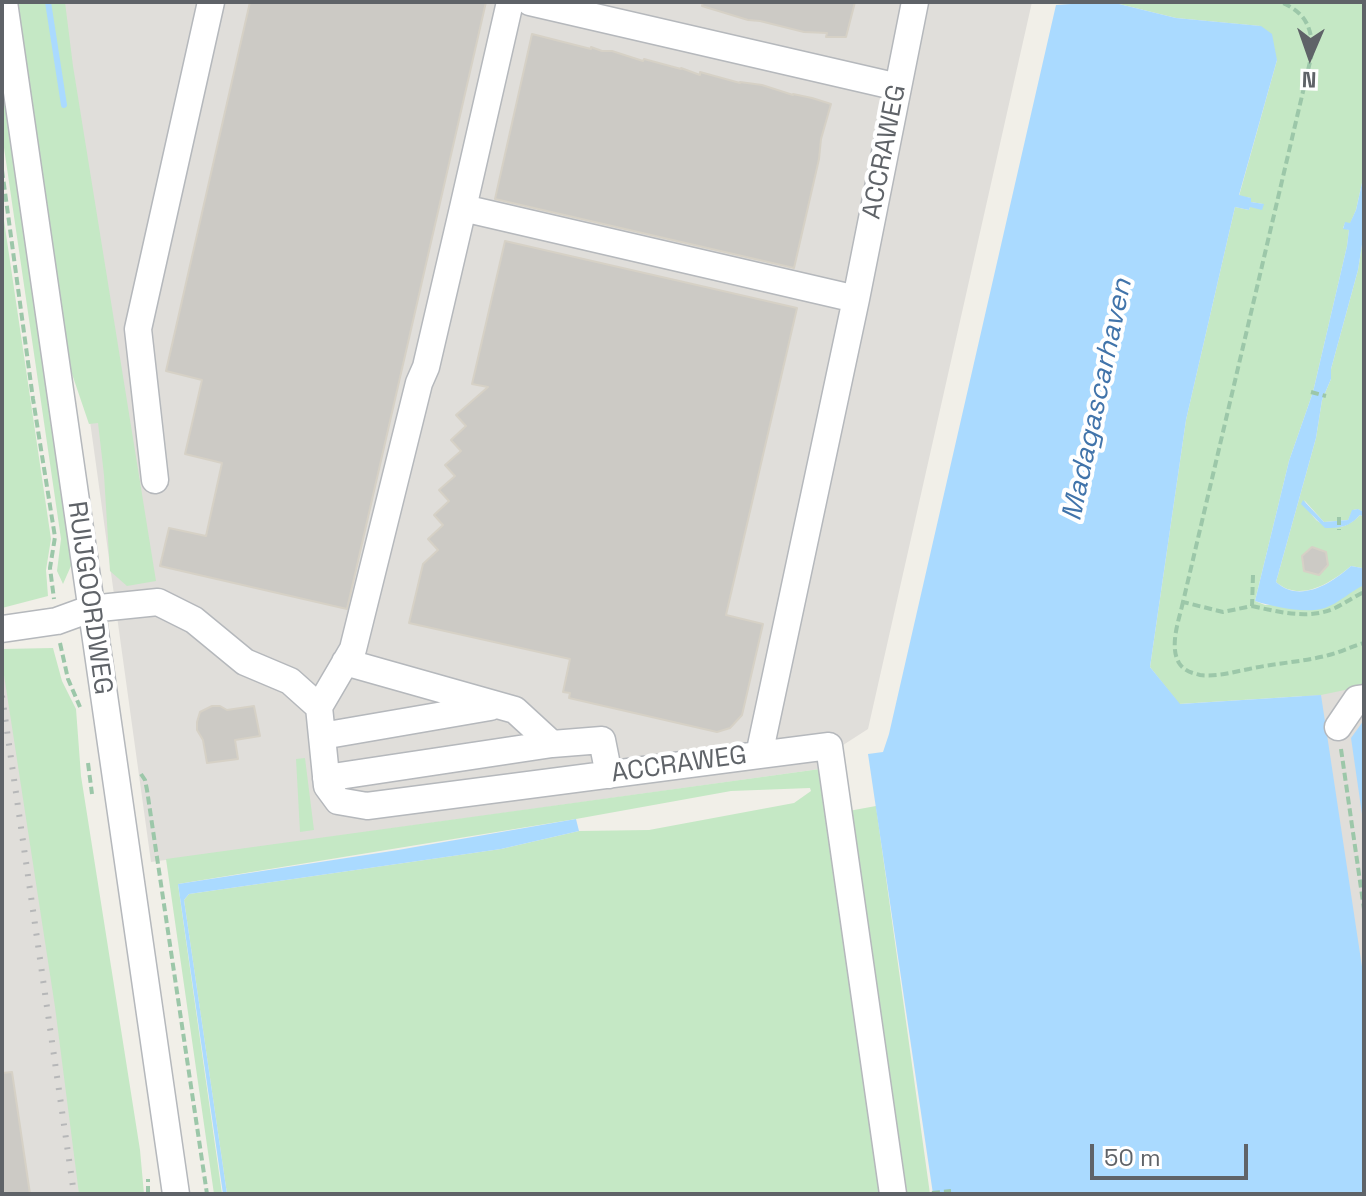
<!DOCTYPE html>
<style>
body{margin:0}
#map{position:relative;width:1366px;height:1196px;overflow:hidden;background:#f1efe8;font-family:"Space Grotesk",sans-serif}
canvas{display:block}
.frame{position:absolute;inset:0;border:4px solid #5f6368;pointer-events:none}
.north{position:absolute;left:1270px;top:16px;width:80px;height:80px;-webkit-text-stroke:6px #fff;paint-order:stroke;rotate:182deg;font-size:22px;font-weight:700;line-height:32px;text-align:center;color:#5f6368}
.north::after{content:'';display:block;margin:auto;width:28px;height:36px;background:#5f6368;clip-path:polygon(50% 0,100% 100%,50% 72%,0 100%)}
.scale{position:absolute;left:1090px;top:1144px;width:158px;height:36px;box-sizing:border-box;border:4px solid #5f6368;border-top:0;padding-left:10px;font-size:24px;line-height:28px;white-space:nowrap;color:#5f6368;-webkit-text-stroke:6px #fff;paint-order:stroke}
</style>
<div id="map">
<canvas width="1366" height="1196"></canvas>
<div class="frame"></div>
<div class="north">N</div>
<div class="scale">50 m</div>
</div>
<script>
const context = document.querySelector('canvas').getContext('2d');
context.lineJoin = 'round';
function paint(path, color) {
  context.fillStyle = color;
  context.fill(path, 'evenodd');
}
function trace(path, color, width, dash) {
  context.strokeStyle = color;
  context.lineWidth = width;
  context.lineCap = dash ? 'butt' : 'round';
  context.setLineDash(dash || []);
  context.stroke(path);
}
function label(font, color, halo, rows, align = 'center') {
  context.font = font + ' "Space Grotesk",sans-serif';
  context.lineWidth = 8;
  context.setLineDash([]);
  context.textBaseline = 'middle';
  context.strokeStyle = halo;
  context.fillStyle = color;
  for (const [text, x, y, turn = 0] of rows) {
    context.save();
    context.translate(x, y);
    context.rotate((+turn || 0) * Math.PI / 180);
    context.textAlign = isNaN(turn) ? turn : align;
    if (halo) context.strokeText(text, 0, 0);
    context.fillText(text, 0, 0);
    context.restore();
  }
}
const industrial = new Path2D(`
 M32,2H1032L868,729L840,747L820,769L151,862Z
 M55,658L141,1194H2V671Z
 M1364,666V1194L1302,696Z`);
const green = new Path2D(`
 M18,2H65L73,66L156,581L127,586L110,571L104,475L98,423L89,424L71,371Z
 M1111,2H1364V174L1356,210L1350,224L1345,223L1343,228L1349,230L1347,246L1313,392L1289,461L1255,601L1265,605H1274L1364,585V686L1321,695L1179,704L1150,667L1186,420L1235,207L1249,210L1250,207L1263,204L1251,202V198L1239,196L1277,60L1260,26L1176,18Z
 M2,72L74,559L63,584L57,571L61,539L2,134Z
 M2,207L51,539L46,570L48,596L2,608Z
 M1364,232V512L1358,509L1353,510L1348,520L1324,522L1304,500C1308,507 1312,518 1319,522C1334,531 1348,528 1360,515L1364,517V562L1362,568L1351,566C1331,583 1300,603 1276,582L1316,438L1322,400L1331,379V369L1358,270Z
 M53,648L62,681L76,709L81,776L140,1150L144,1194H79L55,1007L2,662V649Z
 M305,758L314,830L300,832L296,759Z
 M820,769L832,814L876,806L930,1194H227L184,900L189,894L501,849L579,831L649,830L794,803L811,791L810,788L731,791L576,819L178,884L222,1194H214L166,859Z`);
const water = new Path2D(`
 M1076,2H1111L1176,18L1261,26L1272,34L1277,60L1239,195L1251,198V202L1264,204L1262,210L1250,207L1249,210L1235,207L1186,420L1150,667L1180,704L1321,695L1364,980V1194H933L868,754L883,752L889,734L1056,5L1071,4Z
 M1364,174V232L1358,270L1331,369V379L1322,400L1316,438L1276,582C1300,604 1332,583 1351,566L1362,568L1364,562V585C1351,591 1339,603 1325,608C1306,614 1274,607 1255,601L1289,461L1313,392L1347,246L1349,230L1343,229L1345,222L1350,223L1356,210Z
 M1303,500L1324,522L1348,520L1352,510L1358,509L1364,512V517L1360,515C1349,527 1341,528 1325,528L1301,504Z
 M1364,720V828L1351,738Z
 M576,819L579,831L501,849L189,894L184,900L227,1194H223L178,884L398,850Z`);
const stream = new Path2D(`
 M48,2L64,105`);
const building = new Path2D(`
 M250,2H486L347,609L160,566L169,528L206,536L222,463L185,454L202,380L166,371Z
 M703,2H855L846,37H826L827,33L804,32L760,21L748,20L702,6Z
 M532,34L591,49V47L602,51H612L643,61L644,59L681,69V68L700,75V72L740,83V82L762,85L793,95V94L812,98L831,104L821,139L819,159L794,268L495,199Z
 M505,241L797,308L726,615L763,624L742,715L730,728L717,732L569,698L570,693L563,692L570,659L409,623L423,564L438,550L428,539L443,525L434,515L449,501L439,490L455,476L445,465L461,451L451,440L466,426L456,415L488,387L472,384Z
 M1312,547L1326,552L1328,565L1319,575L1304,571L1302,556Z
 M212,706H220L227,710L254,706L260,736L235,740L238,759L207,763L203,740L197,730V722L200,712Z
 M12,1072L30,1194H2V1073Z`);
const path = new Path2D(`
 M2,170L33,399L55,537L50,568L54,599
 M1311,392L1326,396
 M1339,517V530
 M1253,575L1252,606L1223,612L1183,602L1313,49C1310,24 1305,13 1281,2
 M1183,602C1179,620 1169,646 1179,663C1184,671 1192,673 1200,675C1217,677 1233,672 1249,669C1276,663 1303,662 1329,655C1341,652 1352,646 1364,643
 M1252,606C1279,612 1309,620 1335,608C1345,603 1354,597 1364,592
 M60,643L68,679L80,707
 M1341,749L1364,909
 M88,763L92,794
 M141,774L145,780L147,790L207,1194
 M932,1193L951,1191
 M148,1194V1179`);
const minor = new Path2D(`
 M4,2L176,1194
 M510,2L463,208L856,299
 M530,2L898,87
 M155,480L138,329L211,2
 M2,629L57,621L90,609L158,602L194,620L245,662L290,681L319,707L327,786L338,801L367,806L759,755L856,299L915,2
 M345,662L515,710L552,744L602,740L609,775
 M319,707L353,649L419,383L426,367L463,208
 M1338,727L1357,699L1364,698
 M322,736L490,707
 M759,755L829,746L893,1194
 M326,778L552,744`);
const rail = new Path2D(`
 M2,696L74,1194`);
const streetNames = [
 ["ACCRAWEG",885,152,-79],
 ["RUIJGOORDWEG",89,598,82],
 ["ACCRAWEG",679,765,-8]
];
const waterNames = [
 ["Madagascarhaven",1098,400,-78]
];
paint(industrial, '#e0deda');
paint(green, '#c5e8c5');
paint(water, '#aadaff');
trace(stream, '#aadaff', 6);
paint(building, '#cccac5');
trace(building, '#d6d1c6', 2);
trace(minor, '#b5b8bc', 29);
trace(path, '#9cc7a9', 4, [8, 4]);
trace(minor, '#fff', 26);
trace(rail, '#b6b7b8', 6, [2, 10]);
label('26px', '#5f6368', '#fff', streetNames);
label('italic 28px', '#4174aa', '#fff', waterNames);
</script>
